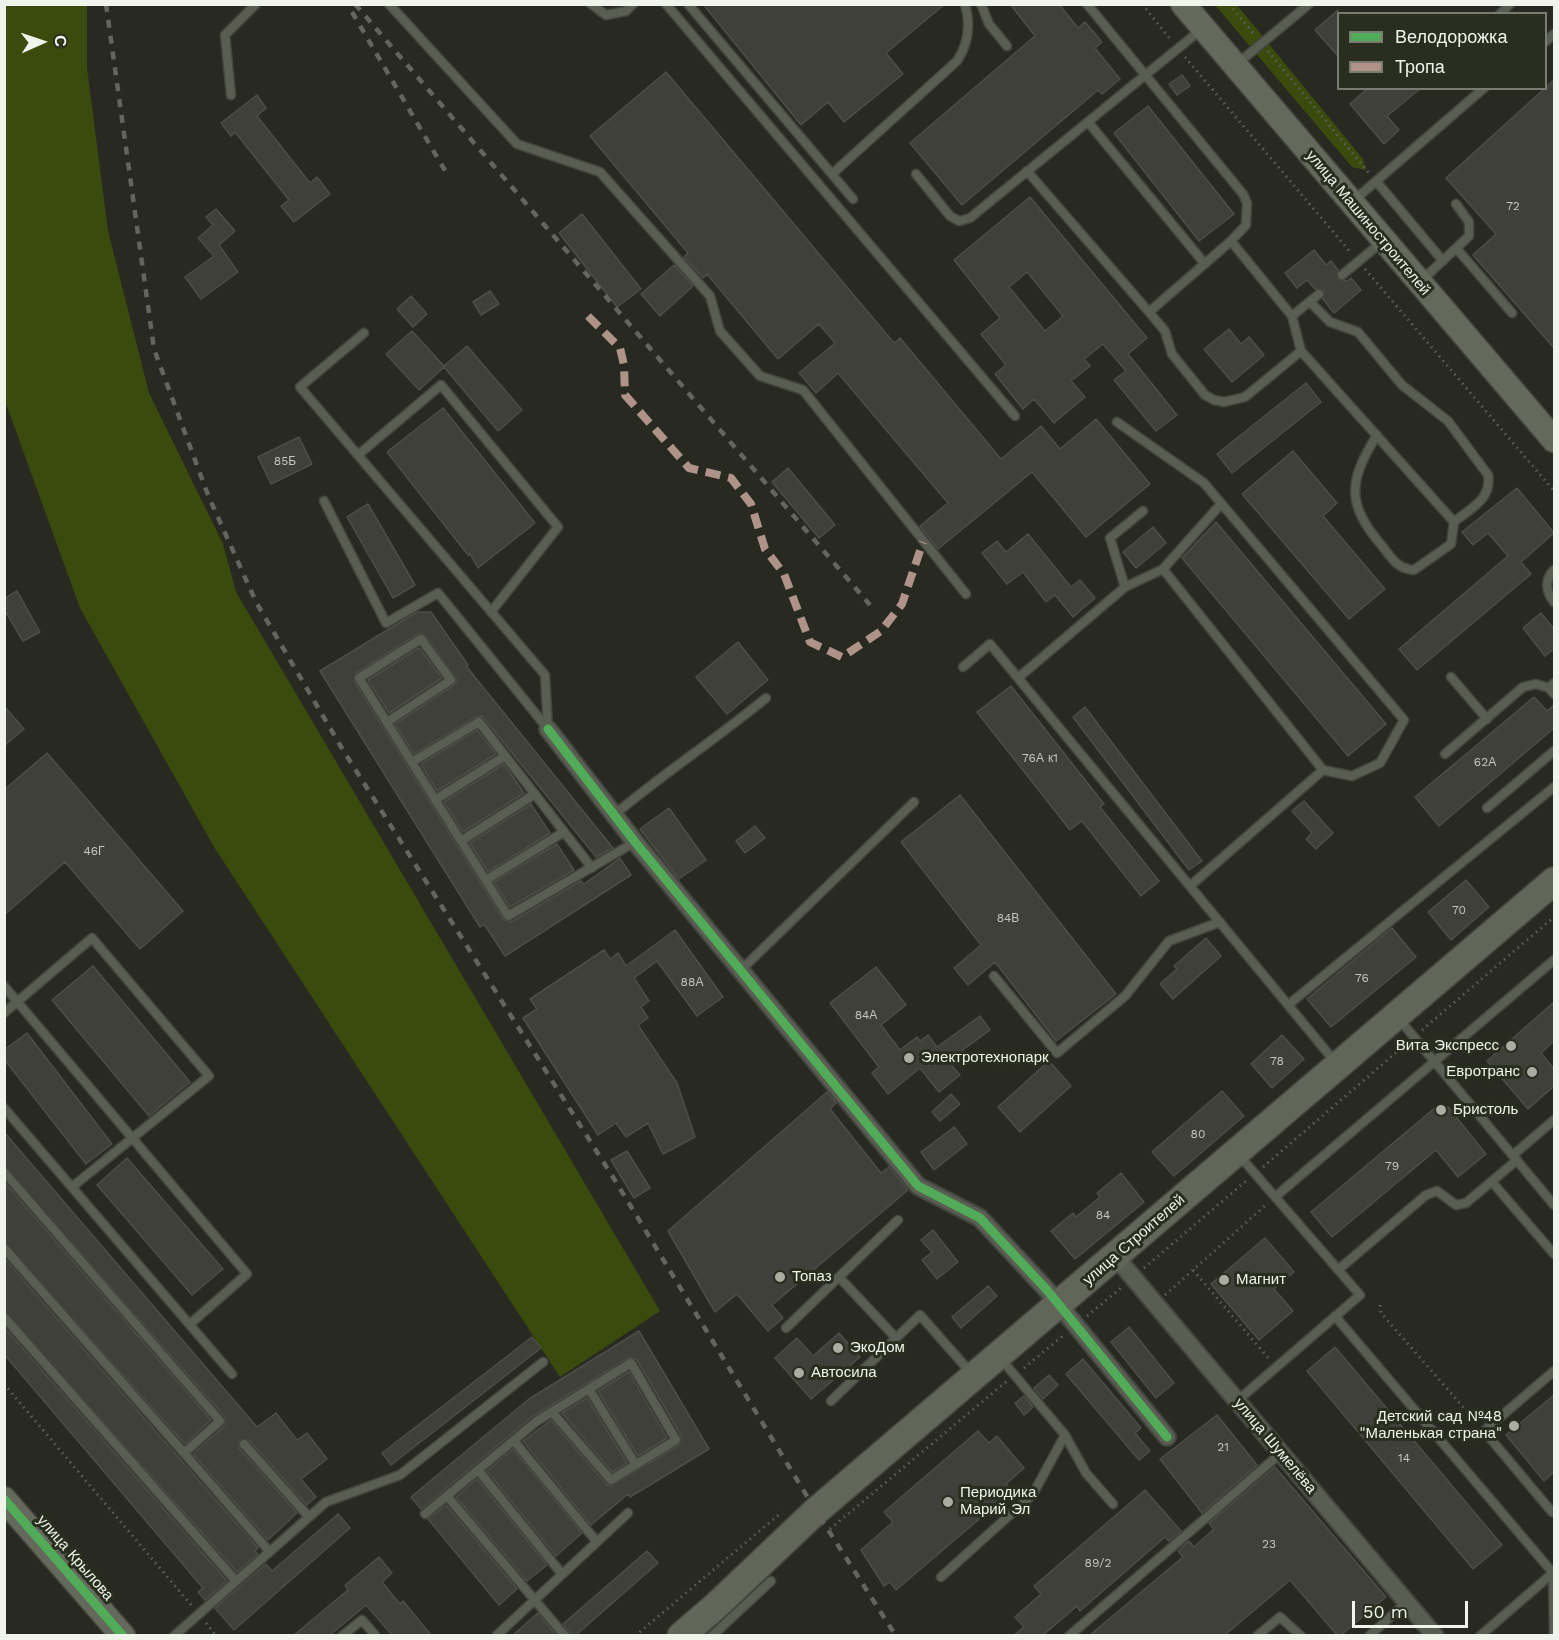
<!DOCTYPE html>
<meta charset="utf-8">
<style>
body{margin:0}
#map{position:relative;width:1559px;height:1640px;overflow:hidden;background:#282a22;font-family:"Work Sans",sans-serif}
canvas{display:block}
.frame{position:absolute;inset:0;border:6px solid #f1f4eb;pointer-events:none}
.legend{position:absolute;left:1337px;top:12px;width:210px;height:78px;box-sizing:border-box;background:#292e1f;border:2px solid #797d71;margin:0;padding:8px 10px;list-style:none;font-size:18px;color:#f1f4eb}
.legend li{display:flex;align-items:center;gap:12px;height:30px}
.legend b{width:30px;border:2px solid #797d71}
.north{position:absolute;left:12px;top:12px;width:60px;height:60px;-webkit-text-stroke:4px #292e1f;paint-order:stroke;rotate:87deg;font-size:16px;font-weight:700;line-height:24px;text-align:center;color:#f1f4eb}
.north::after{content:'';display:block;margin:auto;width:21px;height:27px;background:#f1f4eb;clip-path:polygon(50% 0,100% 100%,50% 72%,0 100%)}
.scale{position:absolute;left:1352px;top:1601px;width:116px;height:27px;box-sizing:border-box;border:3px solid #f1f4eb;border-top:0;padding-left:8px;font-size:18px;line-height:21px;white-space:nowrap;color:#f1f4eb;-webkit-text-stroke:4px #292e1f;paint-order:stroke}
</style>
<div id="map">
<canvas width="1559" height="1640"></canvas>
<div class="frame"></div>
<ul class="legend">
<li><b style="height:8px;background:#51ab58"></b>Велодорожка</li>
<li><b style="height:8px;background:#af9288"></b>Тропа</li>
</ul>
<div class="north">С</div>
<div class="scale">50 m</div>
</div>
<script>
const context = document.querySelector('canvas').getContext('2d');
context.lineJoin = 'round';
function paint(path, color) {
  context.fillStyle = color;
  context.fill(path, 'evenodd');
}
function trace(path, color, width, dash) {
  context.strokeStyle = color;
  context.lineWidth = width;
  context.lineCap = dash ? 'butt' : 'round';
  context.setLineDash(dash || []);
  context.stroke(path);
}
function label(font, color, halo, rows, align = 'center') {
  context.font = font + ' "Work Sans",sans-serif';
  context.lineWidth = 6;
  context.setLineDash([]);
  context.textBaseline = 'middle';
  context.strokeStyle = halo;
  context.fillStyle = color;
  for (const [text, x, y, turn = 0] of rows) {
    context.save();
    context.translate(x, y);
    context.rotate((+turn || 0) * Math.PI / 180);
    context.textAlign = isNaN(turn) ? turn : align;
    if (halo) context.strokeText(text, 0, 0);
    context.fillText(text, 0, 0);
    context.restore();
  }
}
const green = new Path2D(`
 M5,4L87,5V68L108,231L149,393L223,544L236,592L660,1311L560,1377L214,847L80,608L5,401Z
 M1215,5H1237L1363,159L1366,170L1352,167Z`);
const building = new Path2D(`
 M703,4H945L886,53L903,74L844,122L828,102L801,125Z
 M1010,4H1059L1078,28L1085,22L1102,42L1095,48L1120,79L1102,94L1098,90L962,205L910,143L1035,36Z
 M1338,10V56L1315,30Z
 M666,72L894,343L900,338L1001,459L1041,426L1060,449L1096,419L1150,484L1086,537L1032,472L938,549L920,526L948,503L838,373L816,393L799,373L835,343L819,324L778,359L707,274L703,278L684,257L688,253L590,136Z
 M1182,75L1190,86L1177,95L1169,84Z
 M1554,80V348L1473,255L1496,234L1446,178Z
 M1368,88H1421L1387,116L1399,130L1384,144L1350,104Z
 M257,95L266,108L257,116L310,183L317,177L330,194L294,222L281,206L289,200L235,132L231,136L221,123Z
 M1148,106L1234,214L1199,241L1114,133Z
 M1030,197L1147,338L1128,354L1177,415L1156,431L1114,380L1126,371L1103,344L1084,359L1090,366L1071,381L1085,397L1054,423L1034,399L1023,409L995,374L1006,365L981,334L1000,318L954,260ZM1027,272L1063,316L1045,331L1009,287Z
 M216,209L235,231L219,245L238,272L201,299L185,277L214,256L198,238L213,225L206,217Z
 M582,214L641,289L617,307L559,233Z
 M1314,250L1326,265L1331,261L1338,270V279L1347,281L1351,278L1361,290L1334,313L1323,299L1324,290L1315,289L1307,280L1297,288L1285,273Z
 M674,265L693,286L660,316L641,294Z
 M490,291L499,304L481,315L473,302Z
 M411,296L427,314L413,327L397,309Z
 M1229,329L1241,344L1249,337L1264,355L1232,382L1204,349Z
 M412,331L444,366L467,346L522,410L498,431L444,367L419,390L386,354Z
 M1306,383L1321,402L1232,473L1217,454Z
 M443,408L535,523L478,568L470,554L468,555L387,452Z
 M299,437L312,464L271,484L258,457Z
 M1293,451L1337,503L1323,516L1385,589L1349,619L1242,494Z
 M788,468L835,525L819,538L772,482Z
 M1517,488L1554,533L1521,562L1531,574L1417,670L1399,649L1508,556L1488,533L1473,545L1462,532Z
 M368,504L415,585L393,598L347,517Z
 M1216,522L1386,724L1348,756L1182,558Z
 M1153,527L1166,543L1136,568L1123,552Z
 M1028,534L1071,587L1080,580L1095,598L1073,617L1055,595L1046,602L1023,572L1007,584L982,553L997,541L1006,552Z
 M17,591L40,632L23,641L4,609V599Z
 M417,612H431L468,665L466,666L613,848L596,857L482,716L476,717L414,754L395,724L454,685L457,680L424,634H418L356,673L354,681L503,919L511,922L581,881L584,884L620,858L631,875L505,956L484,924L480,927L320,671Z
 M1541,613L1554,629V649L1545,656L1523,628Z
 M738,642L768,680L727,714L696,677Z
 M419,648L442,678L389,713L368,680Z
 M1011,686L1104,804L1100,807L1159,881L1141,896L1082,821L1070,830L977,712Z
 M1534,697L1547,711L1554,705V728L1439,826L1415,797Z
 M4,706L24,729L4,746Z
 M1085,707L1202,861L1189,870L1073,717Z
 M477,730L496,754L437,791L421,764Z
 M47,753L183,911L140,949L65,862L4,915V790Z
 M504,764L524,793L463,832L444,802Z
 M960,795L1116,994L1056,1041L995,962L968,985L954,968L981,945L901,842Z
 M1304,801L1333,833L1316,849L1306,839L1312,833L1292,811Z
 M531,804L550,833L488,872L470,843Z
 M669,808L706,860L679,879L640,829Z
 M755,826L765,838L745,853L736,841Z
 M557,844L574,870L510,907L494,882Z
 M1466,880L1489,907L1451,940L1428,912Z
 M1392,928L1416,957L1331,1027L1307,999Z
 M675,930L723,997L697,1016L657,961L634,978L649,1001L641,1007L648,1018L638,1025L677,1083L695,1137L663,1154L648,1123L626,1137L616,1123L598,1135L523,1018L537,1009L530,999L604,950L610,959L618,953L626,966Z
 M1206,938L1221,956L1173,999L1160,984L1177,969L1174,966Z
 M93,966L190,1082L149,1116L52,1000Z
 M876,967L906,1005L881,1025L900,1050L917,1037L920,1041L928,1035L937,1047L980,1016L990,1030L948,1061L960,1075L939,1092L920,1068L888,1094L872,1073L879,1067L830,1003Z
 M1554,1002V1041L1541,1053L1554,1069V1086L1528,1109L1487,1061Z
 M27,1033L112,1144L86,1164L4,1059V1050Z
 M1282,1035L1304,1059L1272,1088L1251,1064Z
 M1049,1061L1071,1086L1020,1132L998,1107Z
 M1222,1091L1244,1116L1174,1176L1152,1152Z
 M827,1092L836,1103L830,1109L881,1173L889,1167L908,1190L772,1305L783,1318L768,1331L737,1294L715,1312L668,1231Z
 M951,1094L960,1104L940,1121L932,1112Z
 M1436,1107H1448L1486,1154L1458,1177L1436,1150L1332,1237L1311,1212Z
 M954,1127L967,1144L934,1170L921,1152Z
 M4,1132L257,1427L276,1413L297,1440L307,1433L327,1459L301,1479L316,1497L307,1505L249,1440H239V1448L297,1513L268,1540L193,1454L224,1426L225,1417L4,1166Z
 M627,1151L650,1188L634,1198L611,1160Z
 M127,1158L223,1269L192,1295L97,1185Z
 M1121,1173L1144,1202L1075,1259L1051,1231L1073,1213L1076,1217L1100,1197L1097,1193Z
 M4,1182L211,1420L185,1444L4,1242Z
 M933,1230L958,1262L937,1279L922,1260L932,1252L921,1240Z
 M1265,1238L1294,1272L1274,1289L1293,1311L1259,1340L1211,1284Z
 M4,1258L258,1548L255,1551L258,1554L237,1572L4,1311Z
 M988,1286L997,1296L961,1328L952,1317Z
 M4,1327L227,1581L205,1600L198,1592L203,1588L4,1354Z
 M1129,1327L1174,1383L1156,1398L1111,1342Z
 M639,1331L709,1449L630,1497L628,1494L591,1525L523,1441L551,1420L606,1484L611,1486L679,1445L682,1437L637,1360L630,1357L533,1416L421,1509L411,1497L529,1399Z
 M839,1333L860,1357L811,1399L775,1358L797,1338L813,1356Z
 M532,1337L541,1348L391,1465L382,1453Z
 M1335,1347L1502,1545L1473,1569L1307,1371Z
 M1083,1359L1141,1428L1135,1433L1150,1451L1139,1460L1066,1374Z
 M629,1372L667,1438L638,1456L598,1391Z
 M1049,1375L1058,1385L1043,1399L1034,1388Z
 M1554,1395V1472L1544,1481L1506,1435Z
 M1024,1396L1033,1407L1024,1415L1015,1403Z
 M587,1398L627,1463L612,1472L562,1413Z
 M1217,1415L1257,1465L1202,1513L1160,1459Z
 M978,1431L989,1443L997,1436L1024,1468L1006,1484L1012,1491L896,1590L890,1582L884,1586L861,1550L893,1522L884,1512Z
 M513,1449L582,1533L556,1556L487,1471Z
 M1275,1467L1386,1597L1341,1635H1337L1290,1580L1225,1635H1090L1183,1557L1178,1551L1189,1541L1194,1547L1214,1529L1209,1523Z
 M477,1479L547,1565L527,1581L456,1497Z
 M1145,1490L1181,1531L1169,1541L1165,1537L1080,1611L1077,1606L1043,1635H1014L1024,1627L1015,1617L1041,1594L1034,1586Z
 M446,1505L517,1589L499,1605L428,1519Z
 M338,1514L350,1528L234,1630L215,1608L266,1564L272,1571Z
 M647,1551L658,1563L576,1635H571L563,1624Z
 M379,1557L392,1573L382,1582L400,1604L403,1601L431,1635H392L366,1605L330,1635H294L348,1590L345,1585Z
 M538,1613L556,1635H513Z`);
const path = new Path2D(`
 M1142,4L1171,40
 M1229,4L1254,34
 M1268,51L1369,173
 M1185,57L1351,253
 M1365,269L1554,491
 M1422,1030L1554,917
 M1263,1167L1406,1044
 M1144,1268L1246,1181
 M1193,1270L1270,1360
 M1165,1295L1268,1203
 M1380,1305L1381,1313L1477,1423
 M1087,1316L1121,1288
 M1024,1368L1065,1334
 M4,1384L192,1606
 M830,1529L1007,1381
 M206,1623L216,1636
 M635,1636L782,1512`);
const lane = new Path2D(`
 M389,4L517,144L600,172L710,296L720,331L760,376L803,390L966,594
 M591,4L606,15L626,11L633,4
 M666,4L1015,416
 M688,4L853,199
 M981,4L989,24L1007,46
 M1087,4L1243,194L1247,203L1246,225L1231,241
 M1500,14L1510,4
 M1546,41L1554,34
 M1237,64L1309,4
 M231,95L225,35L256,4
 M1088,122L1205,264
 M1027,171L1149,312L1231,241L1292,316L1319,294
 M832,174L957,61C969,43 971,25 965,4
 M916,174L950,216L959,221L970,218L1203,28
 M1376,181L1443,261
 M1352,202L1484,88
 M1457,249L1512,313
 M1342,275L1383,241
 M1422,280L1469,236V222L1456,204
 M1310,302L1330,322L1358,332L1402,385L1448,421L1488,475C1492,499 1471,508 1454,522L1451,544L1414,570C1398,569 1392,559 1383,547C1346,504 1348,482 1377,435
 M1149,312L1165,331L1172,354L1205,395L1214,400L1224,402L1245,397L1301,351L1292,316
 M364,333L300,387L545,675L548,729
 M1301,351L1454,522
 M1117,422L1204,483L1404,720L1380,763L1352,776L1323,770
 M358,455L441,385L558,527L491,612
 M324,501L386,623L438,593L548,729
 M1163,569L1221,504
 M1554,570C1544,580 1546,592 1554,602
 M1125,587L1110,538L1143,511
 M963,667L990,644L1336,1063
 M1451,677L1487,719
 M1018,678L1125,587L1163,569L1323,770L1190,886
 M1554,683L1549,688L1554,694
 M387,722L451,680L421,639L359,678L508,916L635,842
 M1445,754L1523,687L1536,684L1549,688
 M412,762L479,722L592,868
 M435,800L505,756
 M1487,808L1554,751
 M614,815C663,774 716,739 766,698
 M461,841L535,794
 M486,880L564,832
 M741,970L914,802
 M994,976L1057,1053L1125,996L1169,941L1220,922
 M4,986L247,1274L190,1324
 M1288,1005L1554,787
 M4,1013L92,938L209,1076L72,1187
 M1399,1019L1554,1205
 M4,1108L232,1374
 M1513,1155L1554,1120
 M4,1172L220,1421L184,1453L269,1551
 M1492,1182L1554,1254
 M1275,1197L1554,960
 M4,1248L184,1453
 M1338,1270L1426,1195L1437,1191L1456,1205L1466,1203L1517,1160
 M839,1277L896,1338
 M1335,1316L1553,1573L1554,1636
 M4,1317L236,1581
 M786,1328L898,1220
 M589,1389L636,1465
 M831,1401L920,1315L972,1374
 M1237,1401L1360,1295L1238,1154
 M1065,1435L1086,1473L1113,1504
 M514,1441L597,1542
 M244,1444L309,1517
 M478,1470L562,1574
 M447,1496L565,1636
 M1552,1512L1484,1431L1554,1371
 M425,1514L537,1421L631,1363L676,1440L611,1480L552,1412
 M941,1577L1033,1494L1065,1435L1001,1359
 M174,1636L326,1502L400,1475L543,1362
 M342,1636L362,1620L376,1636
 M496,1636L628,1513
 M712,1636L771,1581
 M1069,1636L1281,1453
 M1257,1636L1280,1617L1301,1636
 M1369,1636L1407,1602
 M1480,1636L1554,1572`);
const street = new Path2D(`
 M548,729L635,842L918,1186L980,1218L1047,1290L1167,1437
 M1115,1256L1435,1636`);
const secondary = new Path2D(`
 M1183,4L1554,440
 M4,1499L123,1636`);
const primary = new Path2D(`
 M681,1636L718,1604L816,1511L1554,881`);
const rail = new Path2D(`
 M106,4L154,349L208,495L256,602L343,750L616,1182L816,1511L896,1636
 M355,4L870,605
 M352,12L447,174`);
const quiet = new Path2D(`
 M588,316L620,348L624,365L625,395L689,468L731,478L751,504L765,549L784,574L810,642L842,657L881,631L902,604L923,542`);
const cycleway = new Path2D(`
 M548,729L635,842L918,1186L980,1218L1047,1290L1167,1437
 M4,1499L123,1636`);
const markers = [
 [1511,1046,6,"#abada5"],
 [909,1058,6,"#abada5"],
 [1532,1072,6,"#abada5"],
 [1441,1110,6,"#abada5"],
 [780,1277,6,"#abada5"],
 [1224,1280,6,"#abada5"],
 [838,1348,6,"#abada5"],
 [799,1373,6,"#abada5"],
 [1514,1426,6,"#abada5"],
 [948,1502,6,"#abada5"]
];
const numberNames = [
 ["72",1513,206],
 ["85Б",285,461],
 ["76А к1",1040,758],
 ["62А",1485,762],
 ["46Г",94,851],
 ["70",1459,910],
 ["84В",1008,918],
 ["76",1362,978],
 ["88А",692,982],
 ["84А",866,1015],
 ["78",1277,1061],
 ["80",1198,1134],
 ["79",1392,1166],
 ["84",1103,1215],
 ["21",1223,1447],
 ["14",1404,1458],
 ["23",1269,1544],
 ["89/2",1098,1563]
];
const streetNames = [
 ["улица Машиностроителей",1368,223,50],
 ["улица Строителей",1134,1240,-41],
 ["улица Шумелёва",1275,1446,50],
 ["улица Крылова",75,1558,49]
];
const poiNames = [
 ["Вита Экспресс",1499,1046,"right"],
 ["Электротехнопарк",921,1058],
 ["Евротранс",1520,1072,"right"],
 ["Бристоль",1453,1110],
 ["Топаз",792,1277],
 ["Магнит",1236,1280],
 ["ЭкоДом",850,1348],
 ["Автосила",811,1373],
 ["Детский сад №48",1502,1417,"right"],
 ["\"Маленькая страна\"",1502,1434,"right"],
 ["Периодика",960,1493],
 ["Марий Эл",960,1510]
];
paint(green, '#3b4b0e');
paint(building, '#3e4039');
trace(building, '#4c4e47', 1.5);
trace(lane, '#43453f', 11);
trace(street, '#43453f', 20);
trace(secondary, '#43453f', 27);
trace(primary, '#43453f', 30);
trace(path, '#5d6057', 3, [1.5, 4.5]);
trace(lane, '#5a5e52', 8);
trace(street, '#5a5e52', 16);
trace(secondary, '#64695c', 24);
trace(primary, '#626658', 27);
trace(rail, '#64665e', 4.5, [8, 8]);
trace(quiet, '#af9288', 8, [15, 8]);
trace(cycleway, '#51ab58', 9);
for (const [x, y, r, color] of markers) {
  const dot = new Path2D();
  dot.arc(x, y, r, 0, 2 * Math.PI);
  context.fillStyle = color;
  context.fill(dot);
  trace(dot, '#292e1f', 2);
}
label('12px', '#c4c7be', null, numberNames);
label('15px', '#f1f4eb', '#292e1f', streetNames);
label('15px', '#f1f4eb', '#292e1f', poiNames, 'left');
</script>
